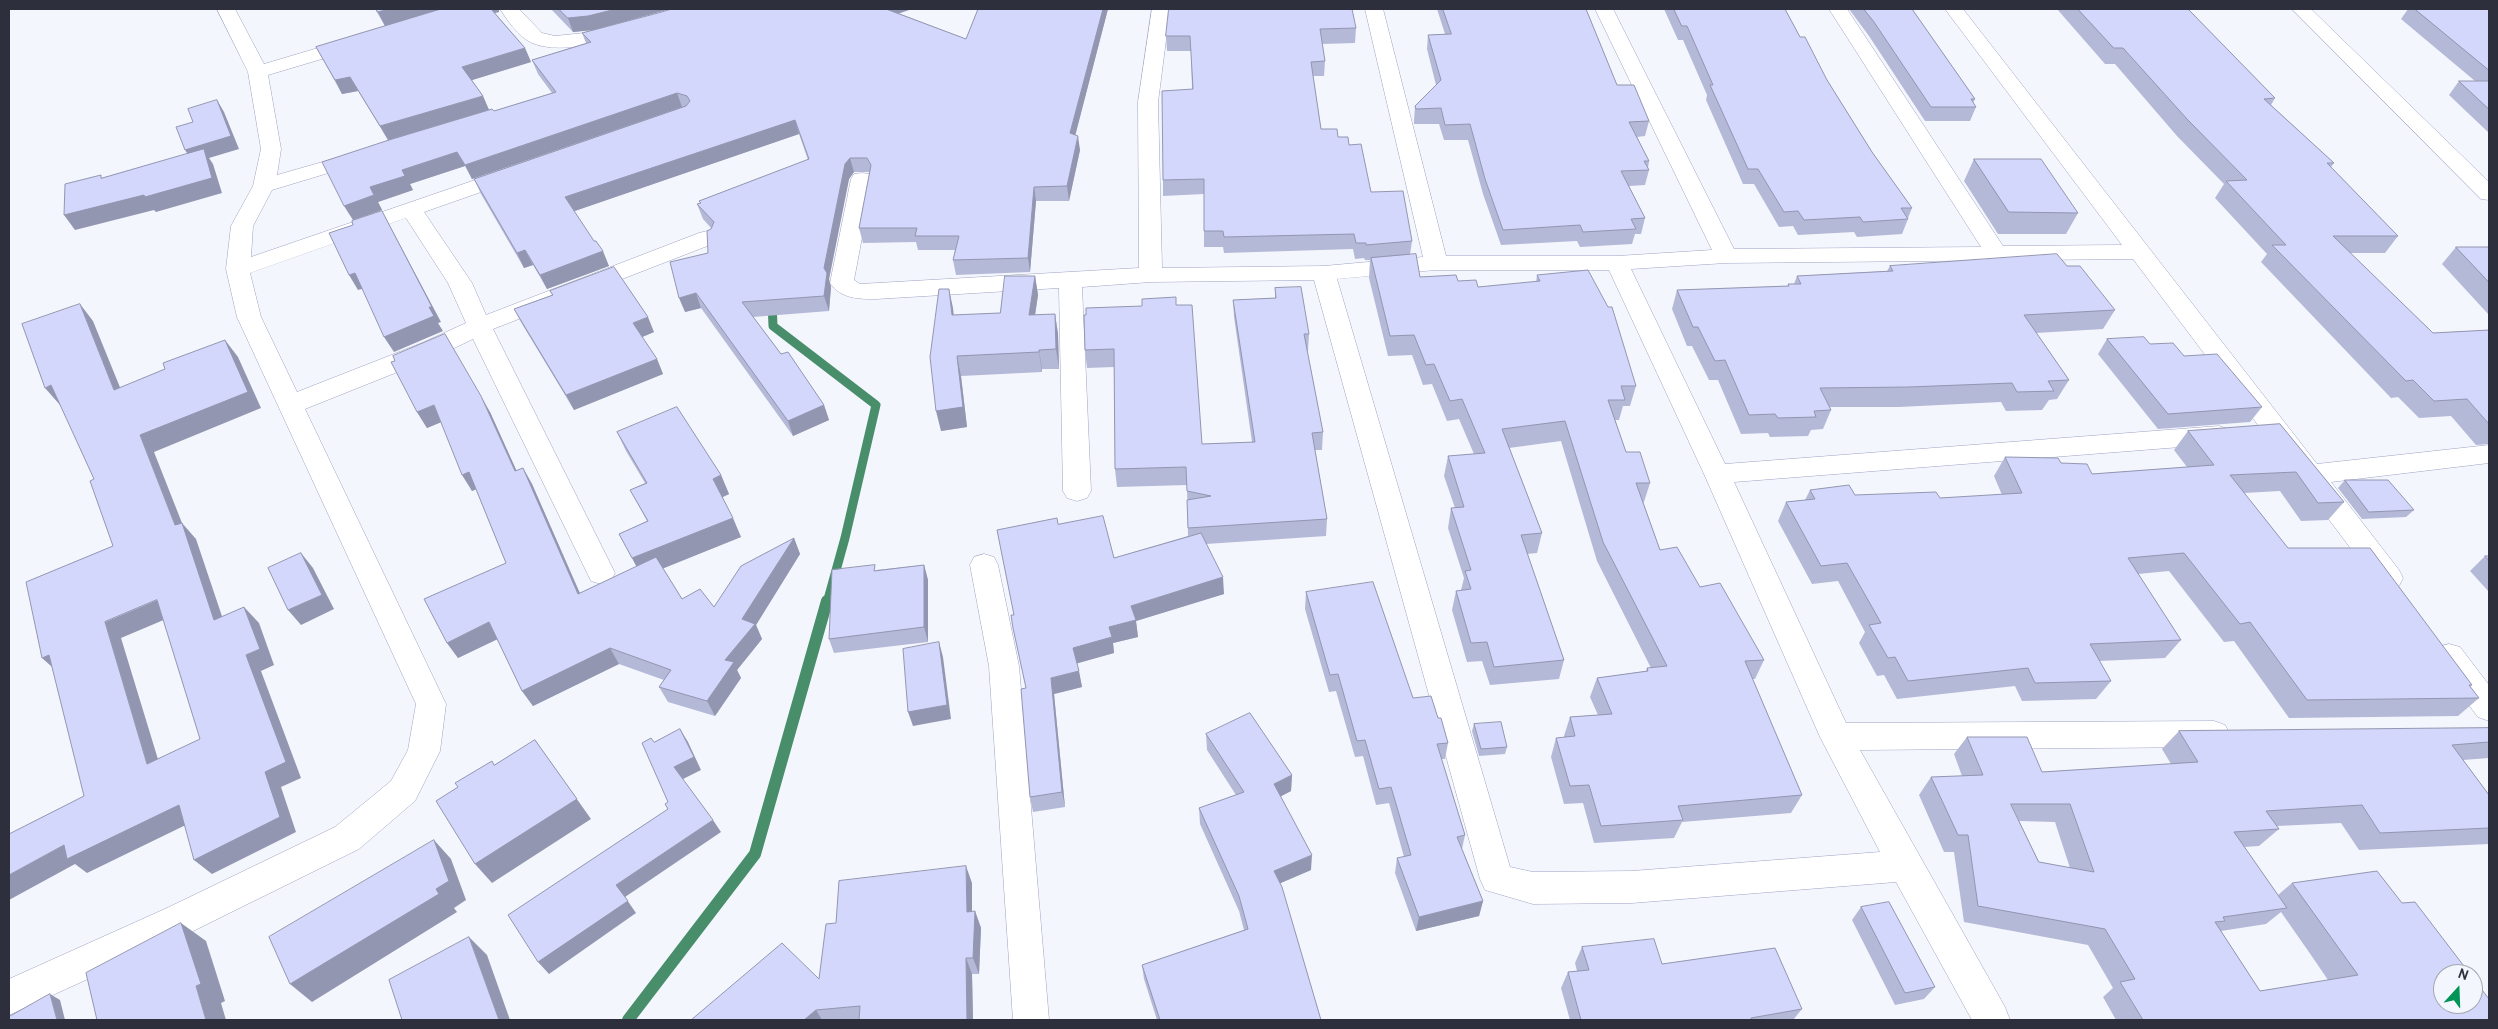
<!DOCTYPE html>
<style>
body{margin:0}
#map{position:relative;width:2498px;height:1029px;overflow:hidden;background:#f4f6fd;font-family:Overpass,sans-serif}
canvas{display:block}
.frame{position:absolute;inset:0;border:10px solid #2d2f3d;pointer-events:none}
.north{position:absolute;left:2433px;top:964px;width:50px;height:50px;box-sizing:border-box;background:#f4f6fd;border:1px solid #a4a6b0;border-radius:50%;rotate:20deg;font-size:14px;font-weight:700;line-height:20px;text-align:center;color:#2d2f3d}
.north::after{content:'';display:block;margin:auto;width:18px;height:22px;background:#009456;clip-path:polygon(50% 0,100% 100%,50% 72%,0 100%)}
</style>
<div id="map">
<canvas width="2498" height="1029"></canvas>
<div class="frame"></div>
<div class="north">N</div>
</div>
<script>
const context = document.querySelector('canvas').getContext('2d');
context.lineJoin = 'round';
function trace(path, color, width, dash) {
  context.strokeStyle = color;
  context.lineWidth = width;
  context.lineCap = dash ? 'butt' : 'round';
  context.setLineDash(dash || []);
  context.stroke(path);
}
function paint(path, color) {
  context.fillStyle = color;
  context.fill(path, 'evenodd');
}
const streamFar1 = new Path2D(`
 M772,303L773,326L876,405L845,538L827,603`);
const stream = new Path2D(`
 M628,1020L755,854L827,601`);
const minor = new Path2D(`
 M217,9H235L264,64L355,37L362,39L364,43L362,47L268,75L281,149L277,175L361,151L368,153L371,157L368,161L272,190L253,226L251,257L513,167L521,168L524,173L521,178L424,212L472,283L486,315L699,233L707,231L715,233L718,238L715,243L493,329L615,573L611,581L601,584L591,581L473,339L440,355L305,409L446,704L440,751L415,801L359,849L191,932L9,1015V979L167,908L335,827L391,781L408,750L416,704L237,317L226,269L231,226L253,186L261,149L248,72ZM406,218L448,283L466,323L422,343L297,392L261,317L250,273Z
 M500,9H519L542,33L555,36L594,32L676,9H703L700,13C659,26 572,60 532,43C519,37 507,20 500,9Z
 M1152,9H1170L1158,102L1162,268L1324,266L1423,257L1365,9H1383L1446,256H1617L1712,250L1595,9H1613L1734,249L1981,247L1829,9H1847L2003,246L2122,245L1945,9H1963L2317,464L2489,445V463L2331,482L2399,570L2403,578L2399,586L2389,589L2379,586L2133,259L1726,263L1631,269L1725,464L2219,426L2228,429L2232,435L2228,441L2219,444L1734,482L1846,723L2214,721L2225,725L2230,734L2225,743L2214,747L1860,750L2005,1007L2010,1020H1972L1896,882L1632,903L1533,904L1485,890L1480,879L1314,280L1151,282L1082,287L1091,491L1087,498L1077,501L1067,498L1063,491L1059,288L876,299C859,299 841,299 830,283L851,179L854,174L862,173L870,174L873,179L854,280L860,284L1139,268L1138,102ZM1436,270H1609L1704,474L1820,737L1880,852L1632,871L1533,872L1510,867L1337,279Z
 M2292,9H2311L2489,182V200L2481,199Z
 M984,554L994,557L998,565L1019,666L1049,1020H1013L989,666L970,565L974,557Z
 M2449,644L2460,647L2489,685V721L2478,717L2438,665L2434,656L2438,647Z`);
const wall = new Path2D(`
 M375,9H499V12L495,13L525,48L531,62L472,80L483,96L489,110L494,111L552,93L538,74L532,60L586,43L582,33L592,30L573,32L551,9H670L603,27L898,13L966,39L978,9H1108L1075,135L1080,150L1069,201H1036L1030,272L956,275L953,260L955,250H918L916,242L863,243L859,228L870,172H854L849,179L829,279L831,287L829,311L753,317L781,354L824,405L829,420L793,436L701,308L685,312L708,253L712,229L703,219L697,204L700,203L699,201L808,160L799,134L574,211L609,266L547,289L533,265L524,268L481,194L474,179L682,107L472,179L465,166L410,184L413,190L378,202L382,210L353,220L388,140L358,91L342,94L316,47L385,26Z
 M1169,9L1356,28L1355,43L1322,44L1325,61L1324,76H1313L1321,129L1338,137L1349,145L1371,192L1412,241L1410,255L1420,277L1458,281L1478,287L1536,282L1537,275L1636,386L1630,406H1623L1619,420H1615L1626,452L1650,483L1644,502H1643L1660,550L1700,587L1764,660L1755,679H1752L1802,795L1791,813L1682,822L1674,838L1594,843L1583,803L1564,804L1551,757L1556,738H1564V736L1570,717L1598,715L1590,697L1597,678L1646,671L1647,668H1651L1597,561L1561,441L1509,448L1542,533L1537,553L1527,554L1564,660L1559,679L1490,685L1482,661L1467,662L1452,610L1456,591L1461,590L1464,578L1448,528L1451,508H1455L1444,476L1448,456L1474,454L1459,419L1447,421L1432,384L1423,385L1412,355L1388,356L1369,278L1370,260H1365L1364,258L1355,259L1353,249L1224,253L1223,247H1204V194L1163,196V180L1192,89L1191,51H1167L1166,36Z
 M1437,9H1586L1617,85L1649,121L1645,136L1637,137L1649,161L1648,168L1649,170L1645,185L1629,186L1645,218L1641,234H1635L1632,244L1580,247L1577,241L1501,245L1483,194L1468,140H1444L1439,124H1414V121L1415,106L1436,85L1427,49L1428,35L1445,34Z
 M1664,9H1785L1800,37L1872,152L1912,208L1908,218V219L1902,234L1857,237L1854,232L1798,235L1793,226L1779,227L1754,184H1743L1706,100L1707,95L1683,40H1678Z
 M1849,9H1912L1975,99L1973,103L1976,107L1970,121H1925L1869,36Z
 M2057,9H2188L2275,98L2271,105L2334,163L2331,167L2398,236L2385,253H2350L2433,333L2489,330V444L2476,445L2451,416L2419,418L2398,397L2391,398L2261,262L2267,254L2215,198L2224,184L2177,136L2115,64H2105Z
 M2408,9H2489V133L2449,95L2459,81H2475L2401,19Z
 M1974,159L2078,213L2066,234H1998L1964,181Z
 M2456,247H2489V315L2442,264Z
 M1890,266H2067L2115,310L2103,329L2036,333L2069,380L2057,399L2049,400L2042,410L2006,411L2001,402L1899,407H1830L1831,410L1823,429L1811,430L1808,436L1770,437L1768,433L1741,434L1718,380H1709L1692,346H1687L1672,309L1677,290L1788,286V284H1794L1797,276L1887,271Z
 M1035,276L1038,295L1035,315L1055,314L1058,334L1059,369H1042V372L961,376L967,427L941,431L953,308V315L1000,313Z
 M1275,288L1309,334L1308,351L1307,352L1323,432L1322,450H1315L1327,519L1326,536L1206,544L1224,594L1136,621L1138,637L1113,643L1114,653L1077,663L1082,687L1054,694L1065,807L1033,812L1030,797L1026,688L1014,615L1058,524L1114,558L1188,536L1187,485L1117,487L1115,469L1114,367L1087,368L1085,350L1176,305L1202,444L1252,442L1234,317L1233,300L1275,298Z
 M550,291L654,332L642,337L657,359L663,374L574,410L522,324L514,309L552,295Z
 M2107,339L2150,344L2184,356L2262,407L2250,422L2158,429L2098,354Z
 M417,412H490L516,471L523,468L532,484L580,593L637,567L619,534L647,521L630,490L645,483L626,451L617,432L721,475L729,494L722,497L741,537L663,568L682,599L714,607L794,538L800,554L756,625L762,639L737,670L741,678L715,716L668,702L659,687L664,680L619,664L533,706L522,691L497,639L458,658L447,643L506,563L476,489L472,491L441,422L427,428Z
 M2280,424L2344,502L2328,520L2301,521L2280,491L2244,493L2288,548L2472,685L2470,687L2479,698L2458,716L2289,718L2234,641L2224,642L2169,571L2138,574L2181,640L2165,658L2099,661L2111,681L2096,699L2022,701L2015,686L1897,699L1884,675L1877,676L1859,643L1865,632L1838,581L1812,584L1778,521L1786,502L1805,500L1810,490L1855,495L1940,498L2002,495L1994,476L2005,457L2061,463L2092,474L2187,467L2174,450L2188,431Z
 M2345,480L2414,510L2406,517L2362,519L2338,488Z
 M2485,556H2489V592L2470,571Z
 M924,565L928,580V642L834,653L829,639L876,570Z
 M1306,592L1413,698L1438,718L1448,743L1445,759H1441L1465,835L1462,849L1483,901L1479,916L1416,931L1395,873L1397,858L1404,857L1389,803L1376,805L1363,756L1355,757L1336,691L1329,692L1305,609Z
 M1474,724L1507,747L1505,754L1479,756L1472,731Z
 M2489,728V758L2463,760L2489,795V844L2359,850L2341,823L2277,826L2279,829L2259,846L2244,847L2278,895L2292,883L2489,1020H2116L2103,997L2113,988L2088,945L1964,922L1954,852H1944L1919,795L1931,777L1962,776L1954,754L1967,737L2042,772L2171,764L2162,749L2179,731ZM2019,821L2055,822L2070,868L2039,862ZM2281,912L2311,955L2328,980L2260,991L2221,931L2266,924Z
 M1206,734L1292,775L1291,791L1281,796L1311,870L1280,883L1321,1020H1157L1144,979L1142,965L1244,930L1239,911L1200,824L1199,808L1236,795L1207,750Z
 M972,883V912L975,911L981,928L979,974H972L973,1020H691L819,979L836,923Z
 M1861,907L1935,987L1924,999L1895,1005L1852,920Z
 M1582,947L1662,964L1802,1009L1793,1020H1570L1561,988L1568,972L1577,971L1575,963Z`);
const shadedWall = new Path2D(`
 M389,9H442L385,26L378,12Z
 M488,9H499V12L490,14Z
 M616,9H670L594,30L573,32L568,18Z
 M878,9H912L880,20Z
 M1103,9H1108L1072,148L1070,133Z
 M525,48L531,62L469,81L462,67Z
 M350,77L358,91L342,94L335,80Z
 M677,93L682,107L472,179L465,165Z
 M483,96L489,110L388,140L380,126Z
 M217,100L224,112L239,149L209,158L213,164L222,193L156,212L154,210L75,230L64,215L193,162L185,150Z
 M795,120L799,134L572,212L565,197Z
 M1078,136L1080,150L1069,201L1067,186Z
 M457,152L465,166L410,184L413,190L378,202L382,210L353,220L344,206L370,187L402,170Z
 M850,158L854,172L849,179L829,279L831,287L829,311L824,296V268L845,164Z
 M1034,187L1036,201L1030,272L1028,258Z
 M382,211L441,322L438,323L443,331L394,352L384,337L429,307Z
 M525,250L533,265L524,268L517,253Z
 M603,251L609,266L547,289L540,275Z
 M355,273L365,288L358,290L349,275Z
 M1035,276L1038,295L1032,335L1029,315Z
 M949,289L953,308L956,335L952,315Z
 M696,293L701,308L685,312L679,298Z
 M80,304L93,321L128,407L114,390Z
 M1055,314L1058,334L1059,369L1056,349Z
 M648,317L654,332L640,338L633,323Z
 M225,340L238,357L261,408L154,452L182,523L196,539L229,637L214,620L175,525L140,435Z
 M1039,350L1042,369V372L1039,352Z
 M957,356L961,376L967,427L941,431L936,411Z
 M657,359L663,374L574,410L566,395Z
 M51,385L66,402L60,405L45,388Z
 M481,396L490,412L524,487L515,471Z
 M434,405L444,421L427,428L417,412Z
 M824,405L829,420L793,436L788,421Z
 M523,468L532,484L587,610L578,594Z
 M469,472L479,488L472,491L462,475Z
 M721,475L729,494L721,498L713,479Z
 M733,518L741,537L642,577L632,558Z
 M794,538L800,554L756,625L762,639L737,670L741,678L715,716L707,701L742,619Z
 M301,553L313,568L334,609L301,625L288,610Z
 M924,565L928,580V642L924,627Z
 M1223,577L1224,594L1136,621L1138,637L1113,643L1114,653L1075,664L1073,648L1109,627L1131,606Z
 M157,600L173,616L121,638L164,779L147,764L105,622Z
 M244,607L259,623L274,665L261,671L301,778L281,787L296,832L212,874L194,860L265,772L246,655Z
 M489,622L500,638L458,658L447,643Z
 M939,642L943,657L951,719L913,726L908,712Z
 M610,648L619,664L533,706L522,691Z
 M49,655L60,674L42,658Z
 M1079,671L1082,687L1054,694L1065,807L1062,792L1051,678Z
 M680,729L688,742L701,770L681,780L674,767Z
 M535,740L591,819L492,883L475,864Z
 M1292,775L1291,791L1274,800V784Z
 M179,805L196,820L87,873L75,864L9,900V875L64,845Z
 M713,820L721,832L625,897L636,913L549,974L538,962L616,885Z
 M434,840L451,859L466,900L454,908L457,912L312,1002L290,984L436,889Z
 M1312,855L1311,870L1274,886V871Z
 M966,866L972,883V929L967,912Z
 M1483,901L1479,916L1416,931L1419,917Z
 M975,911L981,928L979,974L973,958Z
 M181,923L206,941L225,1001L221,1003L226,1020H206L196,986Z
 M469,937L487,955L510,1020H499Z
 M966,958L972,974L973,1020H967Z
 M50,994L60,1000L65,1020H57Z
 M816,1010L822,1020H804Z`);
const building = new Path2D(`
 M376,9H389L378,12Z
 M441,9H491L525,48L462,67L483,96L380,126L350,77L335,80L316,47Z
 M559,9H616L588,16L568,18Z
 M672,9H886L966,39L978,9H1103L1070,133L1078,136L1067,186L1034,187L1028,258L953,260L959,236H915L917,228H859L871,165L867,158H850L845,164L824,268L827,273L824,296L742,302L781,354L788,352L824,405L788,421L696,293L679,298L670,262L708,253L707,231L711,229L714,222L697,204L701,203L699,201L809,159L795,120L565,197L594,241H596L603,251L540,275L525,250L517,253L474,179L686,106L690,101L687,96L677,93L465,165L457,152L402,170L405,176L370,187L374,195L344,206L322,162L389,140L492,109L494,111L556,92L532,60L591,42L582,33L658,13Z
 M1169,9H1352L1356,28L1320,29L1325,61L1311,62L1321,129H1337L1338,137H1348L1349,145L1361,144L1371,192L1403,191L1412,241L1366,245V243H1356L1354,234L1224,237L1223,231H1204V179L1163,180L1162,91L1193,89L1190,36H1166Z
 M1443,9H1586L1617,85H1634L1649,121L1629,122L1649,161H1644L1649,170L1621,171L1645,218L1631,219L1636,229L1583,232L1580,225L1503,230L1485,179L1470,124L1445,125L1441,108L1416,109L1415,106L1441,80L1428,35L1451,34Z
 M1674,9H1785L1800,37H1805L1827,80L1872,152L1912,208H1901L1908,219L1863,222L1860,217L1804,220L1798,211L1784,212L1758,169H1748L1710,85H1713L1687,26H1682Z
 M1864,9H1912L1975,99H1971L1976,107H1931L1874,22Z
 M2078,9H2188L2275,98L2264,99L2334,163H2327L2398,236H2333L2433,333L2489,330V424L2467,399L2434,401L2413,380L2406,381L2272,245H2286L2226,181L2247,180L2187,119L2123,48H2114Z
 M2415,9H2489V70Z
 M2459,81H2489V109Z
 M217,100L231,136L185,150L176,127L193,122L188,109Z
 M204,149L212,178L145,197L144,195L64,215L65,184L101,175V178Z
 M1974,159H2041L2078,213L2009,212Z
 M382,211L432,307H429L434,316L384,337L355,273L349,275L329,233L353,225L352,221Z
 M2456,247H2489V282Z
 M1416,254L1420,277L1456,275L1458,281L1476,280L1478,287L1540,281L1537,275L1588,270L1608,307H1612L1636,386H1621L1625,400H1608L1626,452H1640L1650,483H1636L1660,550L1677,547L1700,587L1720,583L1764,660L1745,661L1802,795L1678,806L1683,820L1601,826L1589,785L1570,786L1556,738L1575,736L1570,717L1612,714L1597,678L1648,671L1647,668L1667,666L1603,542L1565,421L1502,429L1542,533L1521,535L1564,660L1494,667L1487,642L1471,643L1456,591L1471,589L1465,571L1471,570L1451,508L1464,507L1448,456L1485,453L1462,399L1450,401L1434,364L1426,365L1414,335L1390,336L1371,258Z
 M2057,254L2067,266H2080L2115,310L2024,315L2069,380L2048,381L2054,391L2017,392L2012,383L1909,387L1820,388L1831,410L1814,411L1816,417L1778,418L1775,414L1749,415L1725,360L1715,361L1698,327H1693L1677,290L1789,286L1788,284H1801L1797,276L1893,271L1890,266Z
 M614,267L648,317L633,323L657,359L566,395L514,309L553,295L550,291Z
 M1005,276H1035L1029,315L1055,314L1056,349L1039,350V352L957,356L963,407L936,411L930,357L939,289H949L952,315L1000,313Z
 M1301,287L1309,334H1304L1323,432L1312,433L1327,519L1188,528L1187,500L1211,496L1187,491L1186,467L1115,469L1114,349L1085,350L1084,315H1086V308L1142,306V299L1176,297V305H1192L1202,444L1255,442L1233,300L1276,298L1275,288Z
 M80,304L114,390L165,369L163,363L225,340L248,392L140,435L175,525L182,523L214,620L244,607L260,649L246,655L286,762L265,772L280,817L194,860L179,805L67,859L64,845L9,875V834L84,796L49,655L42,658L26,582L113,546L90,481L94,479L51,385L45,388L22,324ZM157,600L200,739L147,764L105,622Z
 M445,334L481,396L515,471L523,468L578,594L656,557L682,599L700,589L714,607L741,566L794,538L742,619L755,624L725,660L734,662L707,701L659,687L671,670L610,648L522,691L489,622L447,643L424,599L506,563L469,472L462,475L434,405L417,412L391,362L395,361L393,356Z
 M2144,337L2150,344L2173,343L2184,356L2217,354L2262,407L2168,414L2107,339Z
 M677,407L721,475L713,479L733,518L632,558L619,534L648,521L630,490L647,483L617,432Z
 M2280,424L2344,502L2318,503L2296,472L2230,475L2288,548H2370L2472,685H2469L2479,698L2307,700L2250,622L2240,624L2184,553L2128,558L2181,640L2090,644L2111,681L2035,683L2028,668L1908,681L1895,657L1888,658L1869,625L1881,623L1847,563L1821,566L1786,502L1815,499L1810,490L1849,485L1855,495L1936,492L1940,498L2022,493L2005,457L2058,458L2061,463L2087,464L2092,474L2214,465L2188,431Z
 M2345,480H2388L2414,510L2369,512Z
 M1103,516L1114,558L1201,533L1223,577L1131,606L1136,620L1109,627L1112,637L1073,648L1079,671L1051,678L1062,792L1030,797L1021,689L1026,688L1013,628L1011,615H1014L997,530L1057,518L1058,524Z
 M301,553L322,595L288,610L268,568Z
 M2485,556H2489V560Z
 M875,565L874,571L924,565V627L829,639L832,570Z
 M1373,582L1413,698L1431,696L1438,718H1441L1448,743L1437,744L1465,835L1457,837L1483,901L1419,917L1397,858L1411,855L1391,787L1379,789L1365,740L1357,741L1338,674L1330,675L1306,592Z
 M939,642L947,705L908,712L903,649Z
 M1250,713L1292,775L1274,784L1312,855L1274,871L1282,887L1321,1020H1160L1142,965L1248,929L1239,896L1199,808L1244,792L1206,734Z
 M1501,722L1507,747L1481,749L1474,724Z
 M2489,728V742L2452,745L2489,795V828L2380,833L2362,805L2266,811L2279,829L2234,832L2287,908L2223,917L2225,921L2215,922L2260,991L2358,975L2292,883L2377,871L2402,903L2415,902L2470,974H2443V1004H2473V978L2489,999V1020H2143L2120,982L2135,979L2105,929L1978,906L1968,835H1958L1931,777L1983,775L1967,737H2027L2042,772L2198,762L2179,731ZM2011,804H2070L2094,872L2039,862Z
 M680,729L694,757L674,767L713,820L616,885L628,901L538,962L508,915L668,809L665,804L668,802L642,743L651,738L654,742Z
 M535,740L577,799L475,864L436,801L458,787L455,783L492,761L494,765Z
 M434,840L449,881L436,889L439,894L290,984L269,937Z
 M966,866L967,912L975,911L973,958H966L967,1020H859L860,1006L816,1010L804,1020H691L782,943L819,979L826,924L836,923L839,881Z
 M1889,902L1935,987L1905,993L1861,907Z
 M181,923L201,984L196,986L206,1020H97L86,973Z
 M469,937L499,1020H402L389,980Z
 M1654,939L1662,964L1775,948L1802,1009L1751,1018V1020H1581L1568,972L1589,970L1582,947Z
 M50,994L57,1020H9V1017Z`);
trace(streamFar1, '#498e6a', 9);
trace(stream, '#498e6a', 12);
trace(minor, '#9ea2c4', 1);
paint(minor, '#fff');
paint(wall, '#b5b9d8');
paint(shadedWall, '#9396b0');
paint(building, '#d2d7fb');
trace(building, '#9396b0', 1);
</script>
